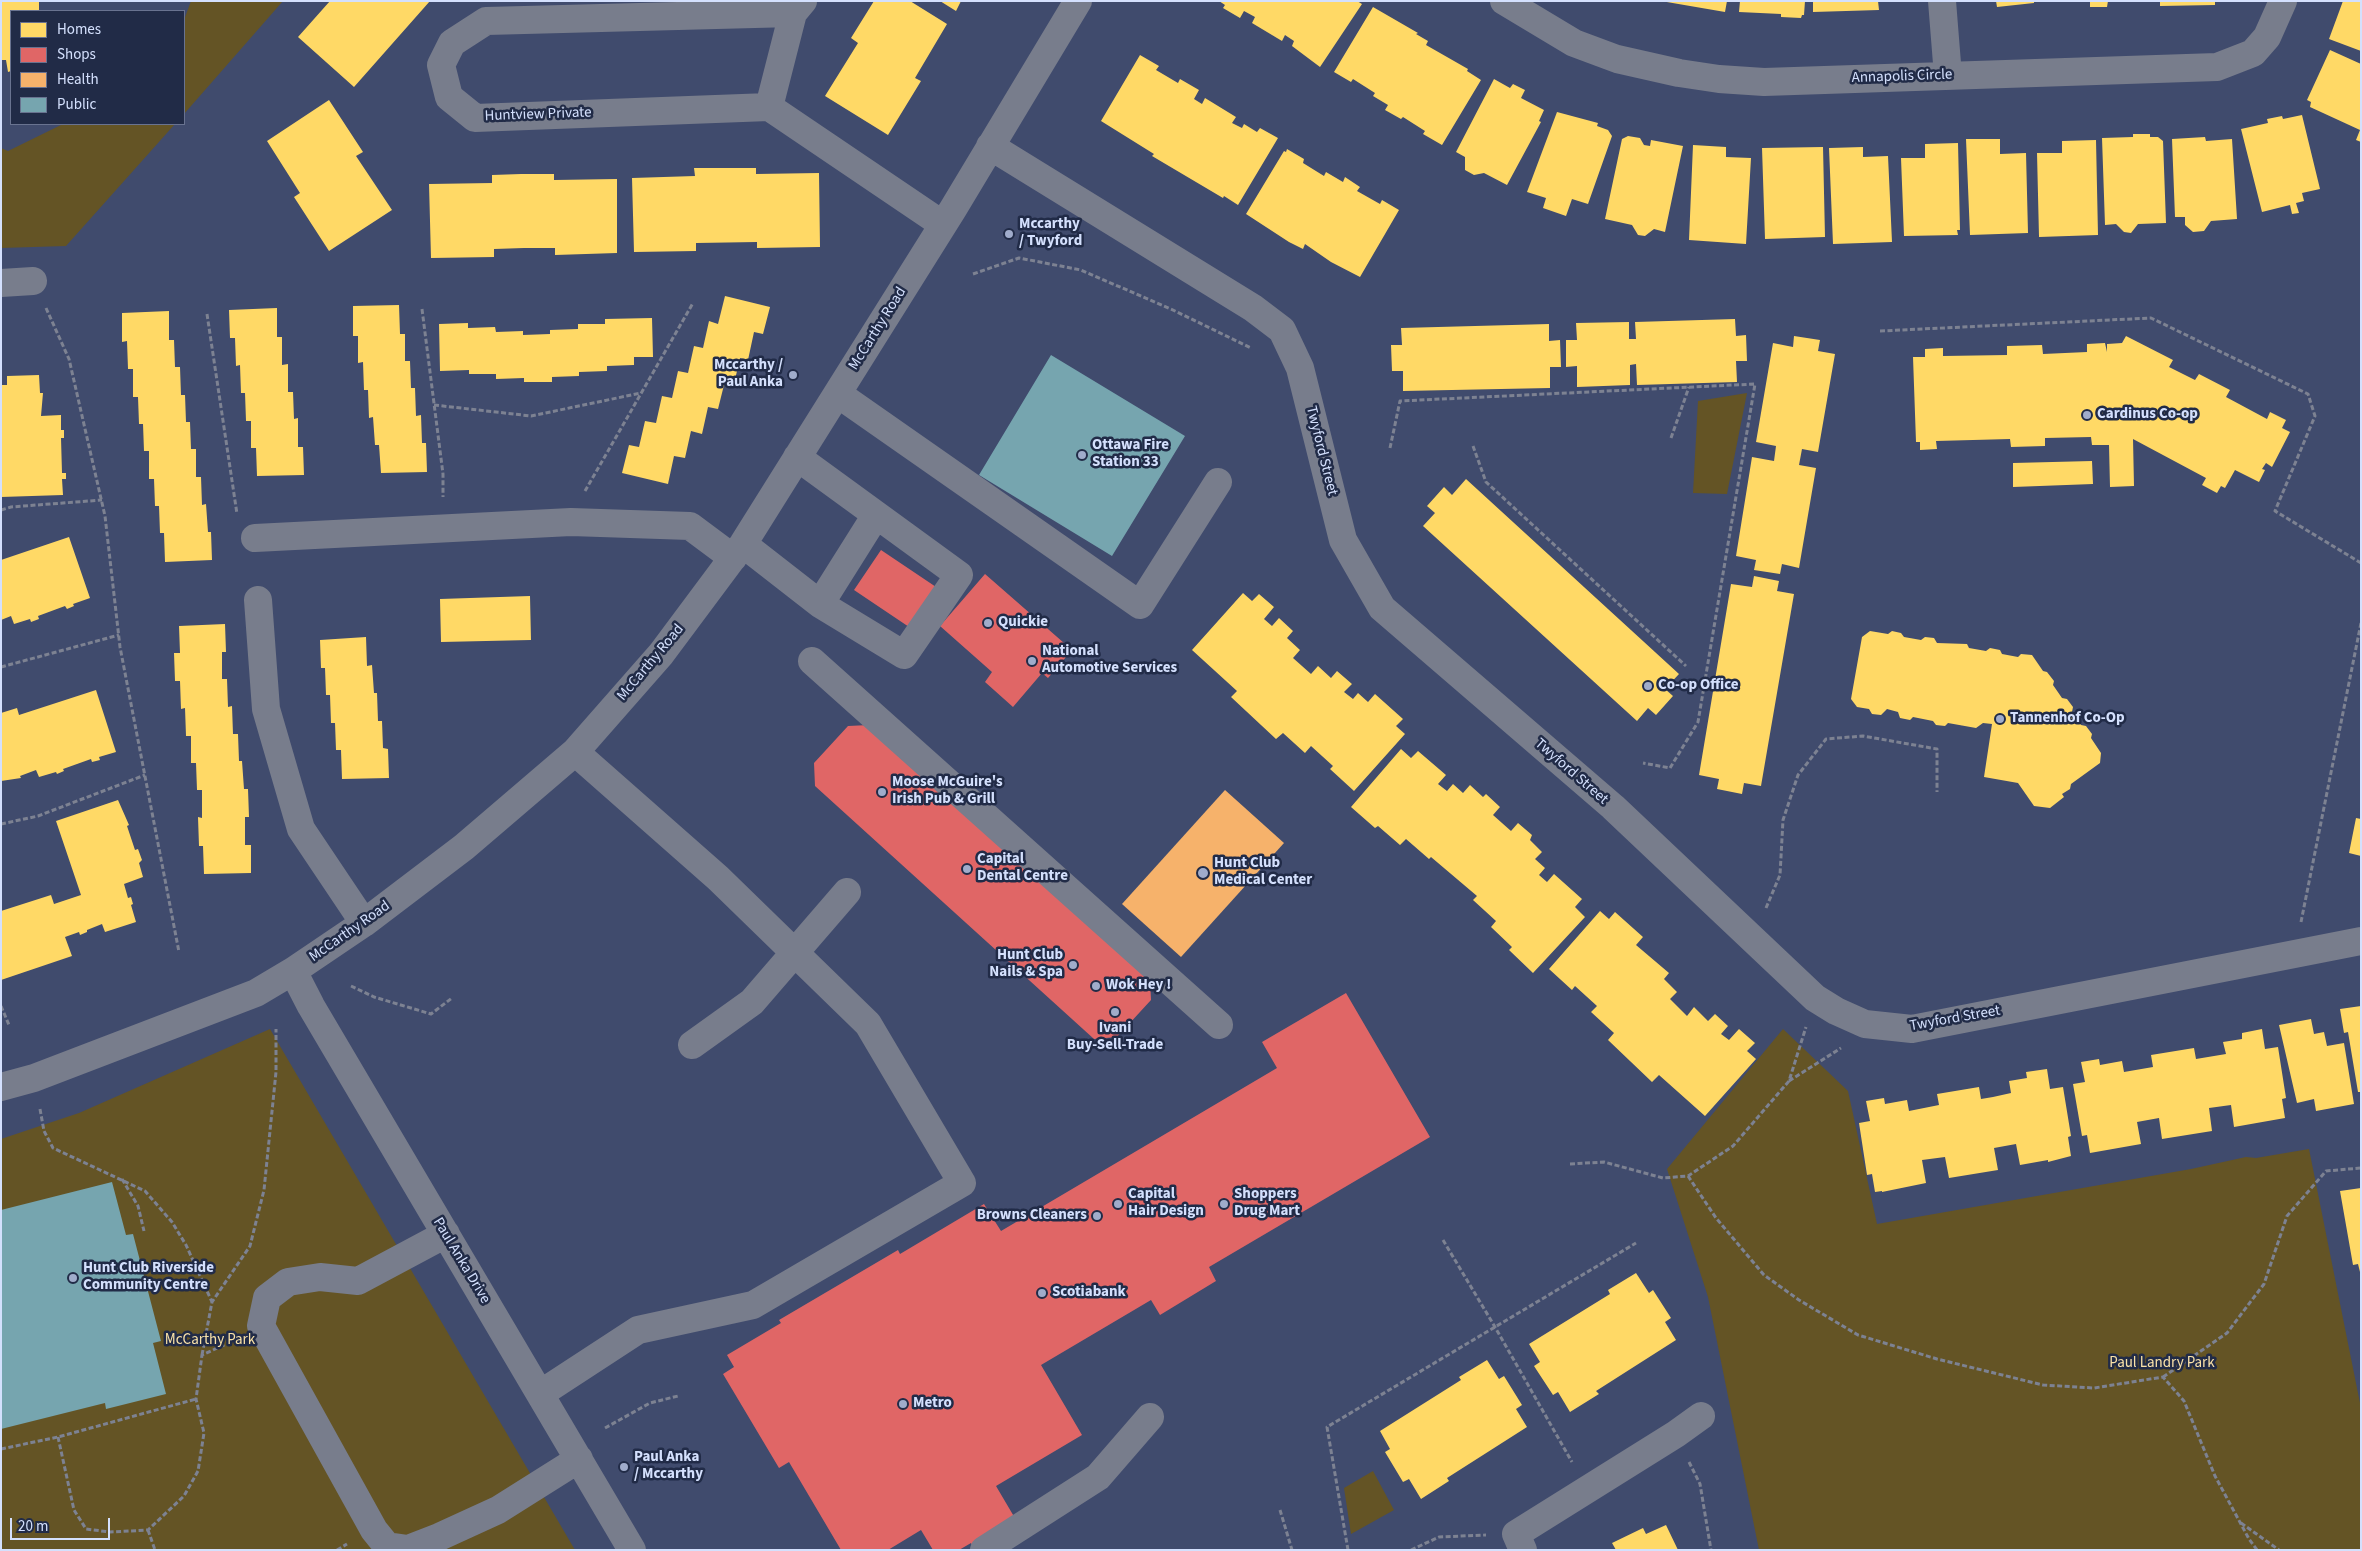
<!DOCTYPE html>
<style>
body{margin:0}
#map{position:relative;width:2362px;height:1551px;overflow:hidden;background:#404b6d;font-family:"Source Sans 3",sans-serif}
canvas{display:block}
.frame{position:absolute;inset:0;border:2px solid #d4e0fd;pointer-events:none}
.legend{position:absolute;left:10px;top:10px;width:175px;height:115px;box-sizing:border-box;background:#212b47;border:1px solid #697390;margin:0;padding:6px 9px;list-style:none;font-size:15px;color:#d4e0fd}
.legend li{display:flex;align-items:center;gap:10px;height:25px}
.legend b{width:25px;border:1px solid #697390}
.scale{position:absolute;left:10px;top:1518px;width:100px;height:22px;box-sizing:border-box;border:2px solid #d4e0fd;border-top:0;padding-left:6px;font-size:15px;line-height:18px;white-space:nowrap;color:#d4e0fd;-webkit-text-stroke:4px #212b47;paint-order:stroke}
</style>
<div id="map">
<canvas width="2362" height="1551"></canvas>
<div class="frame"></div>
<ul class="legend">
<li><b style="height:14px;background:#ffd966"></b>Homes</li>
<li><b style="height:14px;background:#e06666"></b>Shops</li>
<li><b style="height:14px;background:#f6b26b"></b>Health</li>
<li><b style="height:14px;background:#76a5af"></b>Public</li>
</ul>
<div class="scale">20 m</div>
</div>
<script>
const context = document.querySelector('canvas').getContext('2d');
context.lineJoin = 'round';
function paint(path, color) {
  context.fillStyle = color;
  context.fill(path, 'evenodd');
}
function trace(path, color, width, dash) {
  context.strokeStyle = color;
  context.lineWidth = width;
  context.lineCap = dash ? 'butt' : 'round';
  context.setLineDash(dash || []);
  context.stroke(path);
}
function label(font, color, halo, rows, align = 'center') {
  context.font = font + ' "Source Sans 3",sans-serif';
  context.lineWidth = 5;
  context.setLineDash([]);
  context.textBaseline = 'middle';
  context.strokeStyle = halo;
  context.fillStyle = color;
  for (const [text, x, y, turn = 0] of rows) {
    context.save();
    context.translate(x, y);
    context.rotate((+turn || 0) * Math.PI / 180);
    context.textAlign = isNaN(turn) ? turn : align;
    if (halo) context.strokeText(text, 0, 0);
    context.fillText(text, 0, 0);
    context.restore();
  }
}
const green = new Path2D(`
 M191,1H283L184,114V20Z
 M63,124H175L66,246L1,248V148L8,151Z
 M1747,393L1727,494L1693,493L1698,401Z
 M270,1029L575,1550H1V1139L79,1113Z
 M1783,1029L1848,1091L1877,1224L2191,1169L2246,1157L2256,1158L2309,1149L2361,1408V1550H1759L1708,1297L1667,1169Z
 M1373,1471L1394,1510L1351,1534L1344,1488Z`);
const homes = new Path2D(`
 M1,1H39V11H11V71L8,72L6,60H1Z
 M330,1H430L354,87L298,37Z
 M874,1H910L947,24L915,78L921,81L888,135L825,96L858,43L851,38Z
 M940,1H961L956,11Z
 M1219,1H1357L1362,4L1320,67L1292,46L1294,41L1285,35L1282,41L1252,23L1255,17L1244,11L1240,18L1223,8L1225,5Z
 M1661,1H1727L1725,12Z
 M1740,1H1805L1804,15H1802L1801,18L1781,17V14L1739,12Z
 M1813,1H1878L1879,10L1813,12Z
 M1996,1H2034V3L1997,7Z
 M2090,1H2108L2107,7H2090Z
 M2160,1H2215V5L2160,6Z
 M2343,1H2361V51L2329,39Z
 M1373,7L1418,33L1416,34L1428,41L1426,45L1468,69L1467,71L1481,80L1442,145L1423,134L1425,131L1403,117L1401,119L1385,110L1388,105L1373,96L1375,93L1353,79L1351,82L1334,72Z
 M2330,50L2361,64V142L2356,140L2360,130L2310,107L2311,102L2307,100Z
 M1140,55L1159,66L1156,70L1178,83L1180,79L1199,90L1194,99L1202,104L1205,98L1236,117L1232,123L1242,128L1244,124L1257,132L1260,128L1278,138L1238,205L1224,196L1223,198L1152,156L1154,154L1101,121Z
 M1494,79L1510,88L1513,84L1525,90L1521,98L1544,110L1539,121L1541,122L1507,185L1484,173L1474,175L1465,170V157L1456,152Z
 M329,100L363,152L356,156L392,210L329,251L294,197L300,193L267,141Z
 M1557,112L1598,123L1597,126L1608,130L1612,136L1588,204L1572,199L1566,216L1543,208L1546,198L1527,192Z
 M2302,115L2320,189L2302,193L2304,201L2296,203L2299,213L2292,214L2290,205L2262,212L2241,129L2268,123L2267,119L2282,116L2283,119Z
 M2133,134H2150V137H2158L2163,141L2166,223L2138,224L2131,233L2124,232L2116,224L2105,225L2102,138L2133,137Z
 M1628,136L1640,138L1644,145L1650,146L1651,140L1683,146L1665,232L1654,229L1645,236L1638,235L1632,225L1605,219L1622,139Z
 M2205,137L2206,141L2232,139L2237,219L2211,221L2204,231L2193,232L2185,225V217H2175L2172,139Z
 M1966,139H2000V154L2026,153L2028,233L1970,235Z
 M2096,140L2098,235L2039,237L2037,153H2062V141Z
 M1958,143L1960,230H1957L1958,235L1904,236L1901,158H1925V144Z
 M1693,145L1726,147V157L1751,158L1746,244L1689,240Z
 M1823,147L1825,237L1765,239L1762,148Z
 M1863,147V157L1888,156L1892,242L1833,244L1829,148Z
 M1287,149L1304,159L1303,163L1324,176L1326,172L1343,182L1345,177L1360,187L1357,191L1380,204L1382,200L1399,210L1360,277L1331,262L1305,244L1303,249L1289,242L1246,214L1284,151L1286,152Z
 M694,168H756V174L819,173L820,247L757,248V242L696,243V251L634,252L632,178L695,176Z
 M521,174H554V180L617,179V253L555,255V248H524L494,249V257L431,258L429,184L492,183V175Z
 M725,296L770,307L763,334L754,332L748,360L740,358L734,384L725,381L718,409L708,407L702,434L691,431L685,458L674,456L668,484L622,473L629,445L639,447L645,421L656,423L662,396L672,398L678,371L688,373L694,346L703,348L709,321L718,324Z
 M399,305L400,334H405V361H410L411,388H415L416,416L421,415L422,443H426L427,472L381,473L379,445H375L373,417L369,418L368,390H364L363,362L358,363V336H353V306Z
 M277,308V337H282V365L288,364V392H293L294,419L298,418V447H303L304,475L257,476L256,448H251V421H246L245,393H241L240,365L236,366L235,338H230L229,310Z
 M169,311V340H174L175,367H180L181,395H185L186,422H190L191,449H196V477H201L202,505L206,504L208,532H211L212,560L165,562L164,533H160L159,506H155L154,479H149V451H144L143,424H139L138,397H133V369H128L127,341L122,342V313Z
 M652,318L653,357H634V365L607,366V371L579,372V376L552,377V382H524V378L496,379V374H469V370L440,371L439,324L468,323V328L495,327L496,332L523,331V335L550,334V330L578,329V324H605V319Z
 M1735,319L1736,336L1746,335L1747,361H1736L1737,382L1637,385L1636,364L1630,365V385L1577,387V366L1566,367V340H1577L1576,323L1629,322V339H1636L1635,322Z
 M1549,324V341L1560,340L1561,367H1550V388L1403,391V371H1392L1391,345H1402L1401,328Z
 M1794,336L1820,340L1818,351L1835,354L1818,452L1802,449L1799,465L1816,468L1799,568L1782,564L1780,574L1754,570L1756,560L1736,556L1752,457L1774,461L1776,446L1756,442L1773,343L1793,347Z
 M2126,336L2173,360L2169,367L2195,380L2199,374L2230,390L2226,397L2267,419L2270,412L2286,420L2282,428L2290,432L2272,467L2266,463L2262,469L2265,470L2259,482L2235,470L2225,488L2221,486L2217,493L2202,485L2206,478L2133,439L2134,486L2110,487L2109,445H2092L2091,437L2045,438V446L2011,447L2010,439L1936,441L1937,449L1920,450V442H1916L1913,357H1925V349L1943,348V356L2007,355V346L2042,345L2043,354L2087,352V344L2105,343L2107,352V344L2122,343Z
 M39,375L40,393H43L41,416L61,415V430H64V438H61L62,473H66V479H62L63,495L1,497V385H7V376Z
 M2092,461L2093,484L2013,487V463Z
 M1466,479L1679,674L1665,689L1673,696L1656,715L1648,708L1637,721L1423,526L1435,513L1427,506L1444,487L1452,495Z
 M69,537L90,598L73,604L74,606L67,609L65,606L38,616L39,619L31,622L30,619L14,624L11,616L1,620V560Z
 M1754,576L1779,581L1777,591L1794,594L1761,786L1744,783L1742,794L1717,789L1719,779L1699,775L1731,584L1752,587Z
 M1243,593L1252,601L1259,594L1274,607L1264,619L1272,626L1279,618L1293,631L1287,638L1300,650L1293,658L1311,674L1318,666L1331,678L1337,671L1352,684L1344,692L1353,699L1358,693L1368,702L1375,694L1403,719L1396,726L1405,734L1354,791L1330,769L1333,766L1311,746L1305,753L1283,733L1276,739L1231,697L1237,691L1192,650Z
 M530,596L531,640L441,642L440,599Z
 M225,624L226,652H222V679H227L228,707L232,706L233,734H238L239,761H242L244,789H248L249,817H245V845H251V873L204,874L203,846H199L198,817L202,818V790H197L196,763H191V736H186L185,708L181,709L180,681H175L174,653H180L179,626Z
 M1870,631L1888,634L1892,631L1901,633L1904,637L1921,640L1925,637L1934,638L1937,643L1967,644L1969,648L1986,651L1990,648L2000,650L2002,654L2018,657L2021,654L2032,655L2043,671L2047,672L2054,681L2053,685L2062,698L2067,699L2073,707L2072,712L2081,725L2086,726L2092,734L2091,738L2101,753L2100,763L2071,784L2070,789L2062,794L2064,797L2050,808L2034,806L2018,783L1984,777L1992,724L1983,723L1976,728L1948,723L1945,726L1936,725L1933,721L1913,717L1910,720L1900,718L1898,712L1887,709L1881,715L1872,714L1869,709L1857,707L1851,699L1862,637Z
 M366,637L367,666L372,665L374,693H377L378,721H382L383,748L388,749L389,778L342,779L341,750H336L335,723H331L330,695H326L325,668H321L320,640Z
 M96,690L116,752L99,757L100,760L92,762L91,759L63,769L64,771L57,774L56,772L39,777L36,770L20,776L21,778L1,781V713L17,708L19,715Z
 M1401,749L1411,758L1418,751L1446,775L1438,784L1447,791L1453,784L1463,793L1470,785L1483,797L1486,794L1500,807L1493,815L1511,831L1518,823L1532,835L1530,840L1542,852L1535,859L1545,868L1539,875L1547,882L1554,874L1582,899L1575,907L1585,917L1533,973L1509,950L1512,947L1491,927L1496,921L1473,900L1477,896L1431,857L1429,859L1406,839L1400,845L1378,826L1375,828L1351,807Z
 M118,800L129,825L127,826L135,850L138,849L142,860L139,863L143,877L124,884L128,898L131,897L133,904L131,905L136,922L105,932L102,924L87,930V932L80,935L79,932L65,937L72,956L1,980V911L51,895L54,904L81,895L56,821Z
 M2356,818L2361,819V856L2349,853Z
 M1600,911L1609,919L1615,912L1643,937L1636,945L1669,973L1664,979L1677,992L1670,999L1687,1016L1694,1007L1708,1021L1715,1014L1728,1026L1721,1034L1729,1040L1739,1029L1755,1043L1747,1051L1756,1059L1705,1116L1659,1075L1652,1082L1608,1040L1614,1033L1591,1012L1597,1006L1575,986L1572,990L1549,969Z
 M2361,1006V1092H2358L2348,1032L2344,1033L2340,1009Z
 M2311,1019L2314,1034L2324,1032L2327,1046L2344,1043L2354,1104L2316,1111L2314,1099L2297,1103L2279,1025Z
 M2262,1029L2265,1049L2278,1047L2286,1098L2282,1099L2285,1118L2234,1127L2231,1105L2209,1108L2212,1131L2162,1139L2159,1118L2137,1122L2141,1144L2090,1153L2087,1135L2082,1136L2073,1084L2085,1082L2081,1062L2099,1059L2100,1065L2122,1061L2124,1072L2153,1067L2151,1055L2194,1048L2196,1059L2226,1054L2223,1042L2242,1039V1033Z
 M2047,1069L2050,1089L2063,1087L2071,1136L2068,1137L2071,1156L2048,1162V1160L2020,1165L2016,1144L1994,1148L1998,1170L1949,1178L1945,1157L1922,1160L1926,1183L1882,1192V1191L1875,1192L1872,1174L1867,1175L1859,1123L1870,1121L1866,1101L1884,1098L1885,1104L1907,1100L1909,1111L1939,1105L1937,1094L1979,1087L1981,1099L1993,1097L2011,1093L2009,1081L2027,1078L2026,1072Z
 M2361,1188V1272H2360L2358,1264L2353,1265L2340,1191Z
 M1636,1273L1649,1293L1653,1290L1671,1318L1665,1322L1676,1340L1596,1391L1599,1394L1570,1412L1558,1392L1553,1395L1534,1366L1540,1362L1529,1344L1610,1294L1608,1290Z
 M1487,1360L1499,1379L1504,1376L1522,1405L1516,1409L1527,1427L1447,1478L1449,1481L1421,1499L1409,1479L1403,1482L1385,1452L1390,1449L1380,1431L1461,1380L1459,1377Z
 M1666,1525L1678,1550H1616L1612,1543L1643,1528L1646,1534Z`);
const shops = new Path2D(`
 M881,550L942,591L915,631L854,590Z
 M985,574L1072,650L1048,678L1042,673L1013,707L985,682L992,672L940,626Z
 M869,725L1150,979L1151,1000L1117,1037L1094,1039L815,786L814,763L848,726Z
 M1346,993L1430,1137L1209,1267L1216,1281L1160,1315L1151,1300L1041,1365L1082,1435L996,1486L1019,1525L974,1550L971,1543L959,1550H933L921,1530L888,1550H841L789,1462L779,1468L723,1374L734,1367L727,1355L781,1323L779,1320L898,1250L900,1254L984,1204L1001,1231L1277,1068L1262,1042Z`);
const health = new Path2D(`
 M1225,790L1284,843L1181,957L1122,904Z`);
const public = new Path2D(`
 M1051,355L1185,436L1112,556L979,475Z
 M112,1182L126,1235L133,1234L161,1341L153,1343L166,1394L106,1409L105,1403L1,1429V1210Z`);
const path = new Path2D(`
 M973,274L1019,258L1081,270L1175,311L1251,348
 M46,308L69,359L105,516L120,647L179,952
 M422,309L443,474V497
 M207,314L237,514
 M1880,331L2151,318L2308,394L2315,416L2275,511L2361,563
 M434,405L531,416L641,393
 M1671,438L1689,387
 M1473,446L1486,482L1686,666
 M1390,448L1400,401L1755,384L1698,722L1670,768L1643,763
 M585,491L693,303
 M1,510L11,507L102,500
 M1,667L119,635
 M1,824L38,816L145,775
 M1766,908L1780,875L1783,820L1798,775L1826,739L1863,736L1937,749V792
 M2301,922L2361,623
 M351,986L374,997L431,1014L452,998
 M1,1006L9,1025
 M1789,1081L1841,1048
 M40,1109L44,1131L53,1148L145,1191L172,1222L186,1245L212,1302
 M1570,1164L1604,1162L1663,1178L1688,1176L1733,1146L1789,1081L1806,1027
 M1688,1176L1716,1218L1764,1275L1799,1300L1858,1335L1937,1359L2043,1385L2094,1388L2163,1377L2184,1401L2215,1476L2249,1539L2257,1550
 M122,1179L138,1206L144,1231
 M1443,1240L1495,1327L1572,1462
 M202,1355L212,1302L250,1246L264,1190L276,1072V1029
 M2163,1377L2227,1333L2264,1284L2287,1216L2326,1171L2361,1168
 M605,1428L650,1403L678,1396
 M58,1437L74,1510L86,1529L110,1532L148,1530L184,1496L198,1471L204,1433L196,1399L202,1355L235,1340
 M1,1449L58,1437L196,1399
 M1689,1462L1700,1484L1711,1550
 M1280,1510L1292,1550
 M2241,1523L2279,1550
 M148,1530L155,1550
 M337,1550L347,1544
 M1348,1550L1327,1427L1636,1243
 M1411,1550L1439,1537L1486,1535`);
const minor = new Path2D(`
 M1504,1L1574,43L1617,59L1679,73L1719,79L1764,82L2217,67L2253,53L2267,37L2283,1
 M1942,1L1948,76
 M793,13L486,21L452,43L441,65L449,97L475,118L769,107L942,224
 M769,107L793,13L803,1
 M990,146L1253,308L1282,330L1300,368L1343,540L1382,608L1613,807L1815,998L1836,1011L1865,1024L1912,1029L2361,941
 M1,283L33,281
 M838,394L1140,605L1218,482
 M255,538L571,522L690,526L733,558
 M743,544L820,604L904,655L959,575L797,457
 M258,600L266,709L301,829L364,923
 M820,604L876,515
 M812,661L1219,1025
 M293,971L311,1006L632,1550
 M692,1045L752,1002L847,892
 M1,1087L34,1078L256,993L293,971L364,923L464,847L575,752L661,654L743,544L953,209L1078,1
 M446,1234L358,1281L320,1277L288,1282L267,1298L261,1326L374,1530L387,1546L408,1549L439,1537L498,1510L579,1459
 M540,1394L638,1330L753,1305L962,1183L868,1024L718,878L575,752
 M984,1550L1098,1477L1150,1417
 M1523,1550L1516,1534L1676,1434L1701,1416`);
const markers = [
 [1009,234,5,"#a0accb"],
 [793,375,5,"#a0accb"],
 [2087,415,5,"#a0accb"],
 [1082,455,5,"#a0accb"],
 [988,623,5,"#a0accb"],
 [1032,661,5,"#a0accb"],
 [1648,686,5,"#a0accb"],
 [2000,719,5,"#a0accb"],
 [882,792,5,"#a0accb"],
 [967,869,5,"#a0accb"],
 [1203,873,6,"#a0accb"],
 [1073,965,5,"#a0accb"],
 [1096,986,5,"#a0accb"],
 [1115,1012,5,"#a0accb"],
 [1118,1204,5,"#a0accb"],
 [1224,1204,5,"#a0accb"],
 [1097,1216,5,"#a0accb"],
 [73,1278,5,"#a0accb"],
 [1042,1293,5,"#a0accb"],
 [903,1404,5,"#a0accb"],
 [624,1467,5,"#a0accb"]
];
const streetNames = [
 ["Annapolis Circle",1902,77,-2],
 ["Huntview Private",538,115,-2],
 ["McCarthy Road",878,329,-58],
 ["Twyford Street",1321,451,76],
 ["McCarthy Road",651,663,-50],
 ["Twyford Street",1571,772,41],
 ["McCarthy Road",350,932,-35],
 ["Twyford Street",1955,1019,-10],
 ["Paul Anka Drive",461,1261,59]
];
const poiNames = [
 ["Mccarthy",1019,225],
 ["/ Twyford",1019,242],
 ["Mccarthy /",783,366,"right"],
 ["Paul Anka",783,383,"right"],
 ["Cardinus Co-op",2097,415],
 ["Ottawa Fire",1092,446],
 ["Station 33",1092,463],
 ["Quickie",998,623],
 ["National",1042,652],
 ["Automotive Services",1042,669],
 ["Co-op Office",1658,686],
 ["Tannenhof Co-Op",2010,719],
 ["Moose McGuire's",892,783],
 ["Irish Pub & Grill",892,800],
 ["Capital",977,860],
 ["Dental Centre",977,877],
 ["Hunt Club",1214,864],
 ["Medical Center",1214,881],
 ["Hunt Club",1063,956,"right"],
 ["Nails & Spa",1063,973,"right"],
 ["Wok Hey !",1106,986],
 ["Ivani",1115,1029,"center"],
 ["Buy-Sell-Trade",1115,1046,"center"],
 ["Capital",1128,1195],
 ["Hair Design",1128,1212],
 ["Shoppers",1234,1195],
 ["Drug Mart",1234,1212],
 ["Browns Cleaners",1087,1216,"right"],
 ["Hunt Club Riverside",83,1269],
 ["Community Centre",83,1286],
 ["Scotiabank",1052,1293],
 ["Metro",913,1404],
 ["Paul Anka",634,1458],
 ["/ Mccarthy",634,1475]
];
const parkNames = [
 ["McCarthy Park",210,1341],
 ["Paul Landry Park",2162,1364]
];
paint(green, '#645425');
paint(homes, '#ffd966');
paint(shops, '#e06666');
paint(health, '#f6b26b');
paint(public, '#76a5af');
trace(path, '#7d8292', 3, [5, 2.5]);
trace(minor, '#787d8c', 28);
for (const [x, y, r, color] of markers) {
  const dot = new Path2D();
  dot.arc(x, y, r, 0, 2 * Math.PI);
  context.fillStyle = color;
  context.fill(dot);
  trace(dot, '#212b47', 2);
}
label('15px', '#d4e0fd', '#212b47', streetNames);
label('bold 15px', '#d4e0fd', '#212b47', poiNames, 'left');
label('15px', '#fae2a8', '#212b47', parkNames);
</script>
